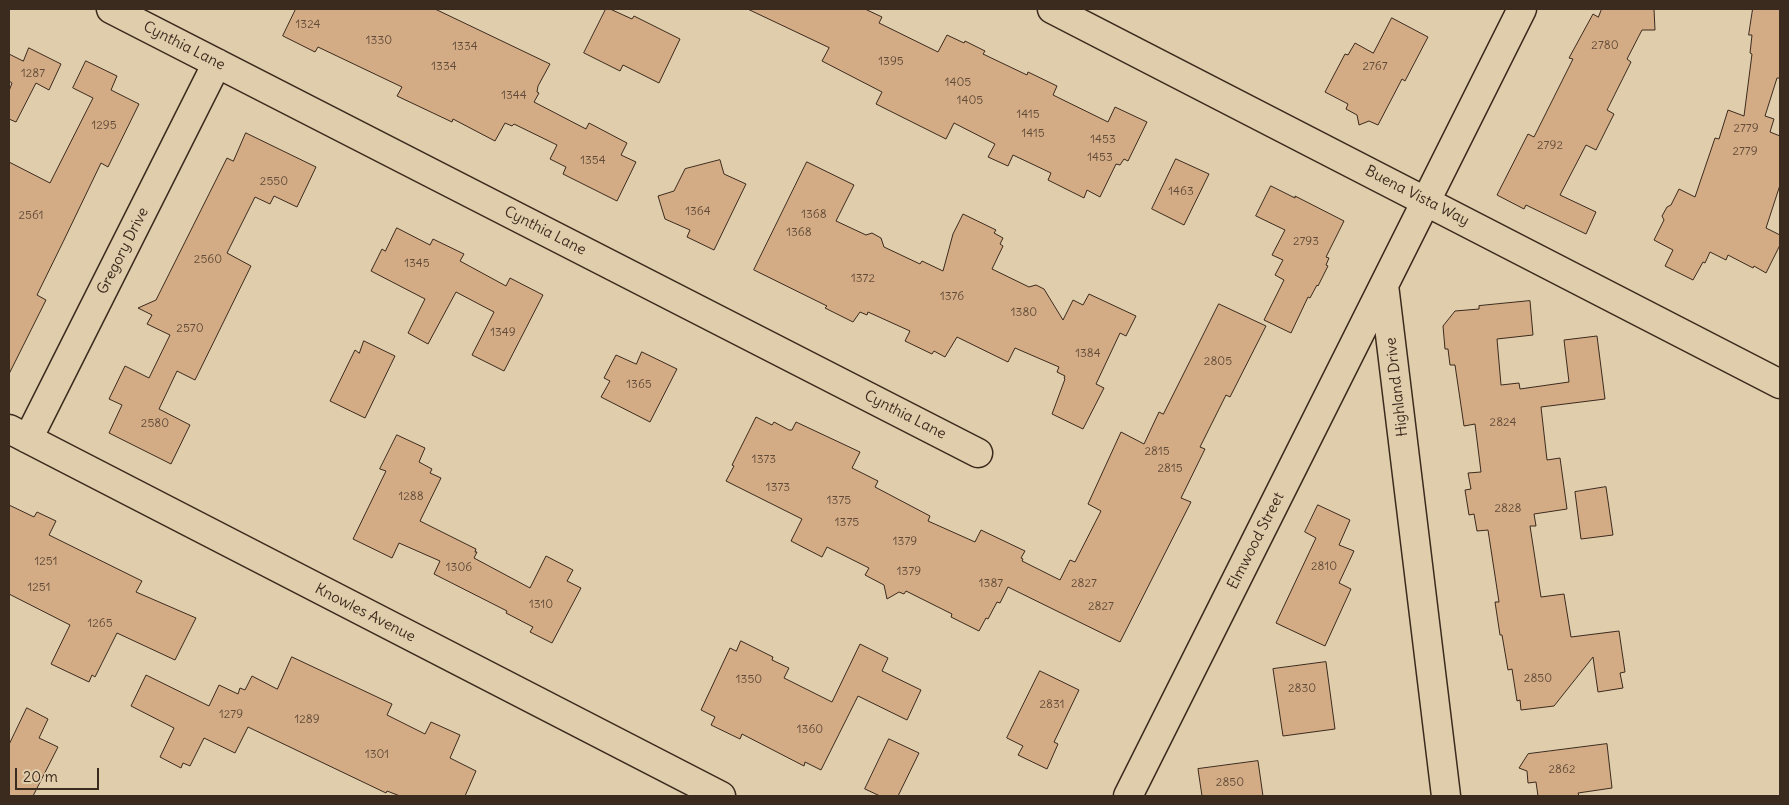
<!DOCTYPE html>
<style>
body{margin:0}
#map{position:relative;width:1789px;height:805px;overflow:hidden;background:#e0cdab;font-family:Delius,sans-serif}
canvas{display:block}
.frame{position:absolute;inset:0;border:10px solid #3b2a1e;pointer-events:none}
.scale{position:absolute;left:15px;top:768px;width:84px;height:22px;box-sizing:border-box;border:2px solid #3b2a1e;border-top:0;padding-left:6px;font-size:15px;line-height:18px;white-space:nowrap;color:#3b2a1e;-webkit-text-stroke:4px #e0cdab;paint-order:stroke}
</style>
<div id="map">
<canvas width="1789" height="805"></canvas>
<div class="frame"></div>
<div class="scale">20 m</div>
</div>
<script>
const context = document.querySelector('canvas').getContext('2d');
context.lineJoin = 'round';
function paint(path, color) {
  context.fillStyle = color;
  context.fill(path, 'evenodd');
}
function trace(path, color, width, dash) {
  context.strokeStyle = color;
  context.lineWidth = width;
  context.lineCap = dash ? 'butt' : 'round';
  context.setLineDash(dash || []);
  context.stroke(path);
}
function label(font, color, halo, rows, align = 'center') {
  context.font = font + ' Delius,sans-serif';
  context.lineWidth = 4;
  context.setLineDash([]);
  context.textBaseline = 'middle';
  context.strokeStyle = halo;
  context.fillStyle = color;
  for (const [text, x, y, turn = 0] of rows) {
    context.save();
    context.translate(x, y);
    context.rotate((+turn || 0) * Math.PI / 180);
    context.textAlign = isNaN(turn) ? turn : align;
    if (halo) context.strokeText(text, 0, 0);
    context.fillText(text, 0, 0);
    context.restore();
  }
}
const building = new Path2D(`
 M296,9H435L550,64L538,86L537,92L539,93L534,102L586,129L589,123L627,143L621,155L636,162L617,201L563,174L566,167L550,159L557,145L514,124L512,126L505,123L495,141L453,119L452,122L397,96L402,87L318,47L315,52L283,36Z
 M606,9H610L632,19L634,16L680,39L659,83L623,65L620,71L584,53Z
 M748,9H865L882,17L879,23L938,52L947,35L964,43L965,41L985,51L983,54L1027,75L1028,72L1057,86L1053,95L1108,122L1115,107L1147,122L1128,161L1124,159L1120,165L1116,164L1100,197L1087,190L1084,198L1048,180L1051,173L1013,155L1008,166L988,157L995,144L954,123L946,139L876,104L882,92L822,61L829,48Z
 M1602,9H1654L1655,30H1642L1627,59L1631,62L1607,110L1614,114L1596,150L1586,145L1560,195L1596,212L1586,234L1526,205L1524,209L1497,195L1528,134L1534,137L1573,59L1569,58L1593,14L1598,17Z
 M1753,9H1780V78H1777L1765,116L1774,119L1770,132L1780,136V185L1766,228L1780,235V245L1766,273L1754,266L1753,268L1728,255L1726,260L1710,252L1705,263L1703,262L1693,280L1665,266L1673,250L1654,240L1664,220L1662,216L1667,207L1671,205L1679,189L1695,197L1715,138L1719,139L1728,110L1744,116L1752,54L1750,53L1752,35H1749Z
 M1392,18L1428,37L1405,81L1402,79L1378,125L1369,121L1359,125L1357,115L1346,109L1348,104L1325,92L1345,54L1348,55L1355,43L1373,53Z
 M29,48L61,64L49,90L36,83L16,122L9,119V91L12,83L9,81V54L23,61Z
 M86,61L117,76L111,90L139,104L108,167L101,163L64,240L37,295L46,300L9,374V162L50,183L93,98L73,88Z
 M246,133L316,167L297,207L274,196L270,204L255,197L227,253L251,266L195,380L177,371L159,409L190,425L171,464L109,433L122,405L109,399L125,366L149,378L170,335L147,324L152,315L138,308L156,300L227,158L233,161Z
 M1176,159L1209,174L1184,225L1152,209Z
 M720,160L724,174L746,184L714,250L687,237L690,230L665,219L658,196L674,191L685,169Z
 M807,162L854,185L836,221L866,235L872,233L881,238L884,247L920,264L922,261L943,271L953,234L963,214L996,230L994,233L1003,238L1000,244L1003,246L992,269L1029,287L1036,285L1044,289L1063,320L1073,300L1083,305L1089,294L1136,316L1126,336L1120,333L1096,384L1104,388L1083,429L1052,414L1065,379L1064,378L1065,376L1057,372L1059,367L1015,348L1008,362L957,337L945,357L934,351L932,354L905,341L910,331L868,312L867,315L860,312L853,322L825,308L827,306L754,270Z
 M1271,186L1295,198V196L1344,221L1326,257L1329,258L1326,265L1328,266L1318,286L1317,285L1310,298L1308,297L1291,333L1264,320L1284,280L1275,275L1283,260L1272,255L1285,230L1256,216Z
 M397,228L430,245L433,239L464,254L460,261L506,286L510,278L543,295L504,371L472,355L494,312L456,292L428,344L408,333L425,299L371,271L382,249L385,251Z
 M1530,301L1533,335L1497,339L1501,385L1519,383L1520,389L1569,382L1564,340L1597,336L1605,399L1541,407L1547,460L1560,458L1567,509L1534,514L1536,526H1530L1541,597L1564,594L1571,637L1619,631L1625,672L1620,673L1623,688L1598,692L1593,657L1554,706L1521,710L1520,700L1517,701L1512,669L1508,670L1502,635H1500L1495,602H1499L1488,530L1477,531L1474,514L1469,515L1465,490L1471,489L1468,473L1481,472L1475,424L1464,426L1455,365H1450L1448,349H1445L1443,326L1455,311L1479,309V306Z
 M1219,304L1266,326L1230,397L1226,395L1200,447L1205,449L1181,498L1191,502L1120,642L1008,587L1000,603L997,602L988,619L986,618L979,631L951,617L952,614L906,591L904,594L899,592L887,599L884,585L865,575L869,568L827,547L822,557L791,541L802,519L726,481L734,466L732,465L756,417L772,425L774,422L789,430H792L796,422L860,452L852,468L878,481L875,487L930,516L928,521L975,542L981,530L1025,551L1021,558L1023,559L1022,561L1060,580L1070,560L1075,562L1101,511L1088,504L1121,432L1144,444L1159,412L1163,414Z
 M364,341L395,356L365,418L330,401L355,350L359,353Z
 M642,352L677,369L650,422L601,397L610,381L604,378L616,355L636,364Z
 M397,435L425,448L419,462L432,469L430,473L441,478L420,521L476,549L475,552H477L474,558L530,588L546,556L573,570L567,581L581,588L552,643L530,632L533,627L506,613L507,611L434,574L440,561L399,543L392,558L353,539L386,471L380,469Z
 M1606,487L1613,535L1581,539L1575,492Z
 M9,505L34,517L37,512L56,521L49,535L142,581L136,592L196,618L175,660L117,633L95,677L92,675L89,682L51,664L70,625L9,594Z
 M1318,505L1350,520L1339,545L1354,551L1339,583L1351,589L1325,646L1276,623L1316,538L1305,532Z
 M741,641L773,657L772,660L789,668L784,678L832,702L860,644L888,658L882,671L921,690L907,720L858,696L821,770L805,762L804,766L742,734L740,739L711,725L715,717L701,710L730,648L736,651Z
 M292,657L392,704L387,715L425,734L431,722L460,735L450,758L476,771L465,796H400L387,791L386,793L248,727L235,753L204,738L190,766L183,763L181,768L160,757L174,728L131,706L146,675L209,706L219,685L238,694L240,688L245,690L252,676L277,689Z
 M1326,662L1335,729L1283,736L1273,669Z
 M1040,671L1079,690L1054,742L1058,744L1047,769L1018,755L1023,746L1007,738Z
 M27,708L48,719L39,738L58,747L33,796H9V745Z
 M889,739L919,753L898,796H880L865,789Z
 M1607,744L1612,788L1578,793L1579,796H1538L1536,782L1528,783L1527,771L1519,768L1528,754Z
 M1258,761L1263,796H1202L1198,769Z`);
const minor = new Path2D(`
 M111,9L978,453
 M1052,9L1780,384
 M9,429L721,796
 M28,439L217,63
 M1128,796L1384,285
 M1446,796L1384,285L1522,9`);
const numberNames = [
 ["1324",308,25],
 ["1330",379,41],
 ["2780",1605,46],
 ["1334",465,47],
 ["1395",891,62],
 ["1334",444,67],
 ["2767",1375,67],
 ["1287",33,74],
 ["1405",958,83],
 ["1344",514,96],
 ["1405",970,101],
 ["1415",1028,115],
 ["1295",104,126],
 ["2779",1746,129],
 ["1415",1033,134],
 ["1453",1103,140],
 ["2792",1550,146],
 ["2779",1745,152],
 ["1453",1100,158],
 ["1354",593,161],
 ["2550",274,182],
 ["1463",1181,192],
 ["1364",698,212],
 ["1368",814,215],
 ["2561",31,216],
 ["1368",799,233],
 ["2793",1306,242],
 ["2560",208,260],
 ["1345",417,264],
 ["1372",863,279],
 ["1376",952,297],
 ["1380",1024,313],
 ["2570",190,329],
 ["1349",503,333],
 ["1384",1088,354],
 ["2805",1218,362],
 ["1365",639,385],
 ["2824",1503,423],
 ["2580",155,424],
 ["2815",1157,452],
 ["1373",764,460],
 ["2815",1170,469],
 ["1373",778,488],
 ["1288",411,497],
 ["1375",839,501],
 ["2828",1508,509],
 ["1375",847,523],
 ["1379",905,542],
 ["1251",46,562],
 ["2810",1324,567],
 ["1306",459,568],
 ["1379",909,572],
 ["1387",991,584],
 ["2827",1084,584],
 ["1251",39,588],
 ["1310",541,605],
 ["2827",1101,607],
 ["1265",100,624],
 ["2850",1538,679],
 ["1350",749,680],
 ["2830",1302,689],
 ["2831",1052,705],
 ["1279",231,715],
 ["1289",307,720],
 ["1360",810,730],
 ["1301",377,755],
 ["2862",1562,770],
 ["2850",1230,783]
];
const streetNames = [
 ["Cynthia Lane",184,46,27],
 ["Buena Vista Way",1417,196,27],
 ["Cynthia Lane",545,231,27],
 ["Gregory Drive",123,251,-63],
 ["Highland Drive",1397,387,-97],
 ["Cynthia Lane",905,415,27],
 ["Elmwood Street",1256,541,-63],
 ["Knowles Avenue",365,613,27]
];
paint(building, '#d3ac85');
trace(building, '#3b2a1e', 1);
trace(minor, '#3b2a1e', 31);
trace(minor, '#e0cdab', 28);
label('12px', '#614a38', null, numberNames);
label('15px', '#3b2a1e', '#e0cdab', streetNames);
</script>
